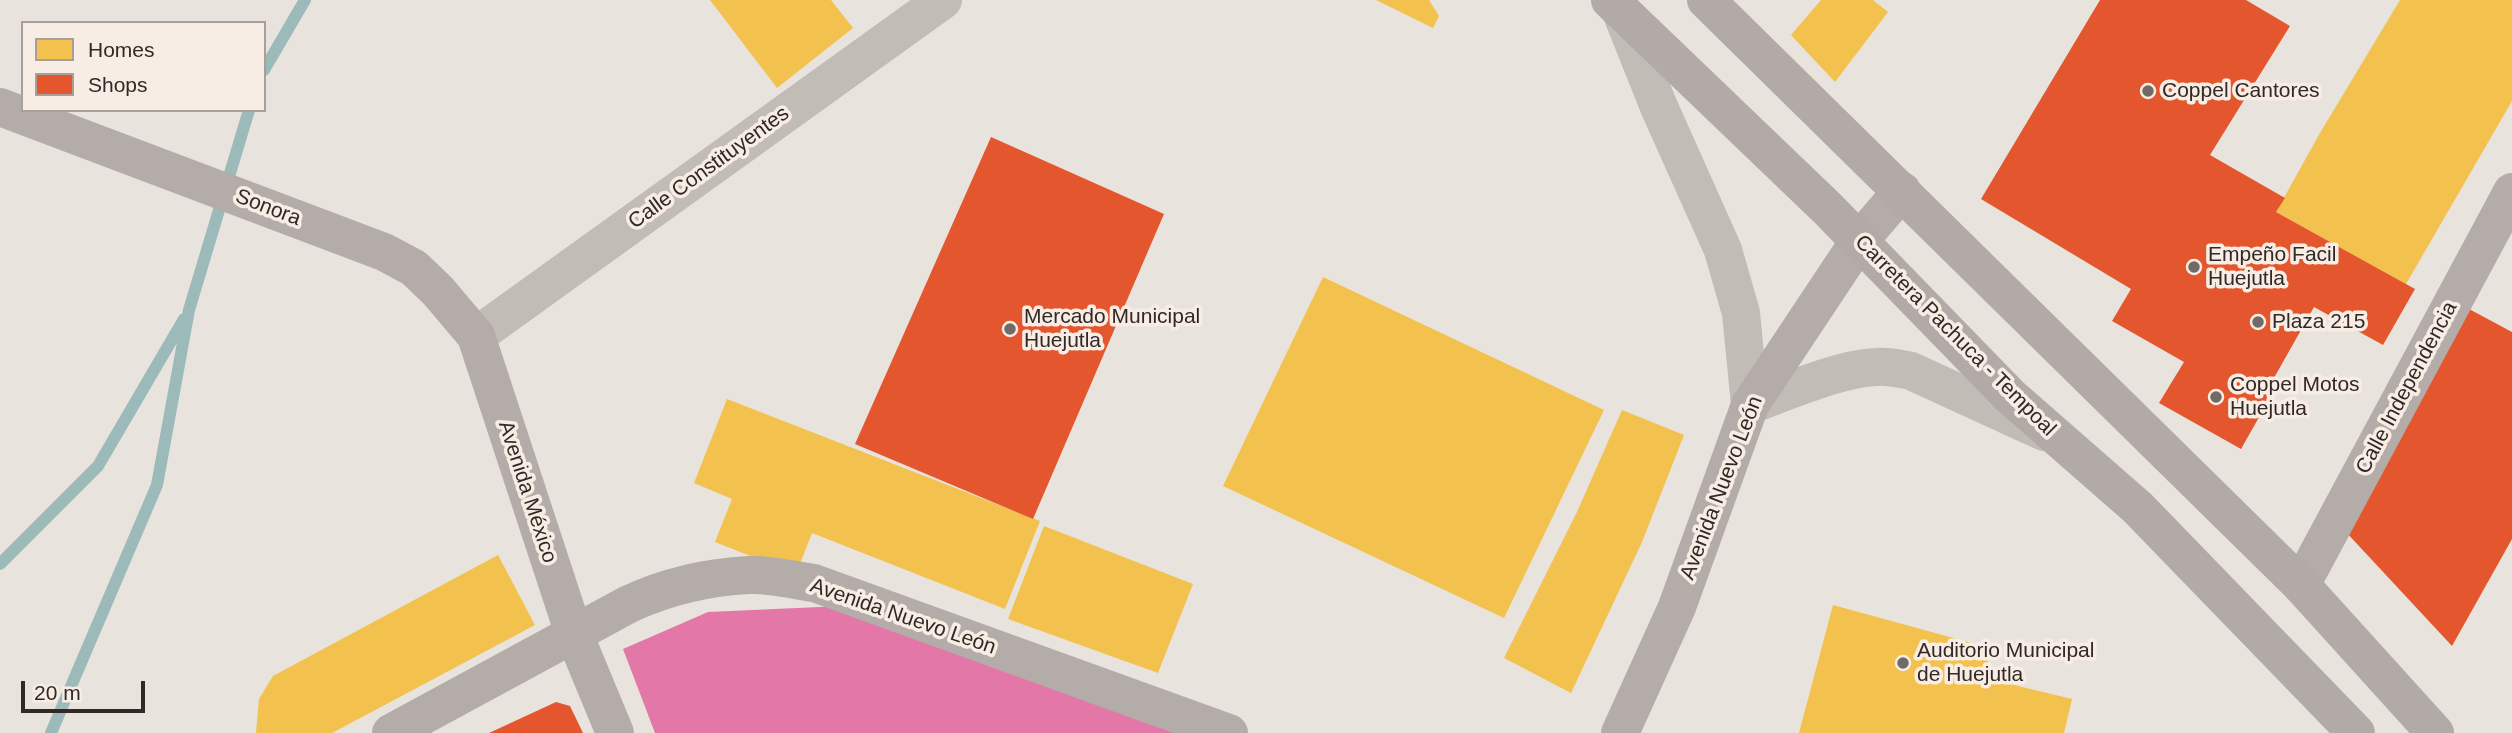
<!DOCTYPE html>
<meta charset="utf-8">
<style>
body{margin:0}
#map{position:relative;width:2512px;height:733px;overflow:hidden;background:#e9e3de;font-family:Arial,sans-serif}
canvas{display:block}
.legend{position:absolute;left:21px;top:21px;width:245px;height:91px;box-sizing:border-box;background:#f7ede4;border:2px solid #a89f98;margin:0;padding:9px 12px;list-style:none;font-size:21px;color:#322926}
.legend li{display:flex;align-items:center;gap:14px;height:35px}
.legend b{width:35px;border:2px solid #a89f98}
.scale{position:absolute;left:21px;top:681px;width:124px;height:32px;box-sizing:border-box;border:4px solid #322926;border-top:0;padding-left:9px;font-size:21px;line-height:24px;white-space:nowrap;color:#322926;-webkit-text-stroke:5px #f7ede4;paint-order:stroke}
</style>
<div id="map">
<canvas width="2512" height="733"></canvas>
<ul class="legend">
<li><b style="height:19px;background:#f2c14e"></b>Homes</li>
<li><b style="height:19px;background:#e4572e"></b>Shops</li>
</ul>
<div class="scale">20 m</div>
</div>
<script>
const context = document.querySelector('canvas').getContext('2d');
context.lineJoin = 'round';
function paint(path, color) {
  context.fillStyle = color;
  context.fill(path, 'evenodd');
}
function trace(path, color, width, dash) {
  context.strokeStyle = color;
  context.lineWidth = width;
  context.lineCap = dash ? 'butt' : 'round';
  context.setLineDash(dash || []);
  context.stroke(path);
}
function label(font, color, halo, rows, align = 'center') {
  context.font = font + ' Arial,sans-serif';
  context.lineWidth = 7;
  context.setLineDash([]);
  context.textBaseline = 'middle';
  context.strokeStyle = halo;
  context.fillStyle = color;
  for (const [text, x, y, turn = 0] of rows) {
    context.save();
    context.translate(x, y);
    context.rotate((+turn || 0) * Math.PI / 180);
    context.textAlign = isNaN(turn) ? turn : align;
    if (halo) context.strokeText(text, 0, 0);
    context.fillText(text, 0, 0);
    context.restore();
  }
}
const homes = new Path2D(`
 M710,0H831L853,28L777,88Z
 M1376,0H1429L1439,16L1433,28Z
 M1821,0H1873L1888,12L1835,82L1791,35Z
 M2400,0H2512V101L2406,284L2276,212L2320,133Z
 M1323,277L1604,410L1504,618L1223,486Z
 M727,399L1040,521L1005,609L812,533L796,574L715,542L732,499L694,483Z
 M1622,410L1684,435L1642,542L1571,693L1504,658L1577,512Z
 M1044,526L1193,584L1158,673L1008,619Z
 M498,555L535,625L332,733H256L259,699L273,676Z
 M1833,605L1990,648L1985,678L2072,699L2064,733H1799Z`);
const shops = new Path2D(`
 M2100,0H2246L2290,26L2210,155L2285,198L2276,212L2415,289L2383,345L2314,307L2270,385L2275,389L2241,449L2159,403L2184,362L2112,321L2131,289L1981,199Z
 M991,137L1164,214L1033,519L855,444Z
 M2469,309L2512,332V539L2452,646L2345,531Z
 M556,702L570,706L583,733H489Z`);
const health = new Path2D(`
 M842,606L1194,733H655L623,649L708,612Z`);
const stream = new Path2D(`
 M264,70L305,0
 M0,564L98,466L184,319
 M51,733L157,485L189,310L249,110`);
const street = new Path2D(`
 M1621,12L1659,107L1723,250L1741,313L1750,405C1784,393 1843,367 1878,367C1889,366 1900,369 1911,371L2044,432
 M476,336L943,0`);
const secondary = new Path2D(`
 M0,107L384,252L414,268L438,291L476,336L574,634L615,733
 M2301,585L2512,192
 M391,733L629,604C666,587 708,577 749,575C770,574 793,580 814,583L1229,733
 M1620,733L1677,607L1750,405L1859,241L1902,191`);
const primary = new Path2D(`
 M1610,0L1828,209L2010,396L2138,508L2356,733
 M1706,0L2301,585L2435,733`);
const markers = [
 [2148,91,7,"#726a66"],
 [2194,267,7,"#726a66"],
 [2258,322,7,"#726a66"],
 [1010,329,7,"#726a66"],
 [2216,397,7,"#726a66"],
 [1903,663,7,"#726a66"]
];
const poiNames = [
 ["Coppel Cantores",2162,91],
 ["Empeño Facil",2208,255],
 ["Huejutla",2208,279],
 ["Mercado Municipal",1024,317],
 ["Huejutla",1024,341],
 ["Plaza 215",2272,322],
 ["Coppel Motos",2230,385],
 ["Huejutla",2230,409],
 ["Auditorio Municipal",1917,651],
 ["de Huejutla",1917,675]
];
const streetNames = [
 ["Calle Constituyentes",709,168,-36],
 ["Sonora",268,208,21],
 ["Carretera Pachuca - Tempoal",1955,336,45],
 ["Calle Independencia",2407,388,-62],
 ["Avenida Nuevo León",1722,488,-69],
 ["Avenida México",527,492,72],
 ["Avenida Nuevo León",903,617,19]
];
paint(homes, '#f2c14e');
paint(shops, '#e4572e');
paint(health, '#e377a8');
trace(stream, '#9bbab9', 12);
trace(street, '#c2bcb7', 38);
trace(secondary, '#b3aca8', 38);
trace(primary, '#b1aaa6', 38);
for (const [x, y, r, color] of markers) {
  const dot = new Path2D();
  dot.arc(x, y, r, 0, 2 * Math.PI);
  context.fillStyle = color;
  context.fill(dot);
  trace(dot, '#f7ede4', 2.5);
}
label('21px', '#322926', '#f7ede4', poiNames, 'left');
label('21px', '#322926', '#f7ede4', streetNames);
</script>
